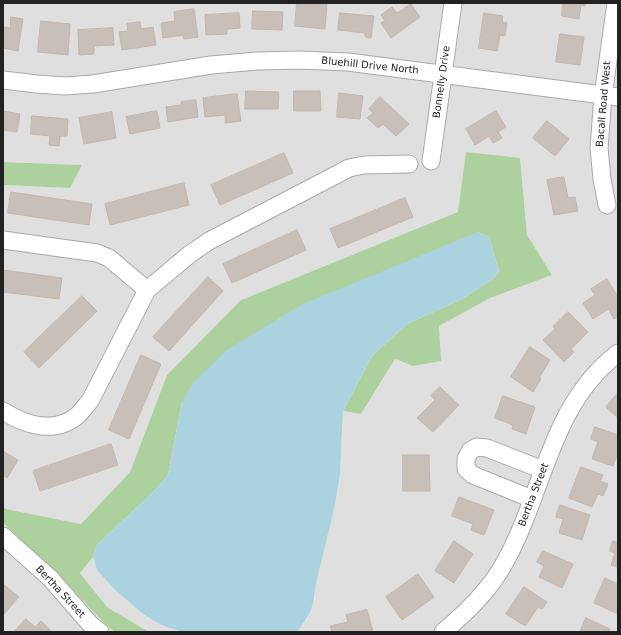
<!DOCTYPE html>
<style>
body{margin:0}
#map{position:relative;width:621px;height:635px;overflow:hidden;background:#f2efe9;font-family:"DejaVu Sans",sans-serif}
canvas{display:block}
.frame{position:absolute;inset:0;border:4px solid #222;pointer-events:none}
</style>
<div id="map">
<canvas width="621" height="635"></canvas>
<div class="frame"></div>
</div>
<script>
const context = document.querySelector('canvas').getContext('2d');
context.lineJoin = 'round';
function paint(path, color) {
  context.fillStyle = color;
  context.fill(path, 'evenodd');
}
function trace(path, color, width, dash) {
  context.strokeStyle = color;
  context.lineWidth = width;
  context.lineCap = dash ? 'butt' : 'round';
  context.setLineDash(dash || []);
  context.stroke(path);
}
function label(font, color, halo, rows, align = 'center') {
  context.font = font + ' "DejaVu Sans",sans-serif';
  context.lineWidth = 4;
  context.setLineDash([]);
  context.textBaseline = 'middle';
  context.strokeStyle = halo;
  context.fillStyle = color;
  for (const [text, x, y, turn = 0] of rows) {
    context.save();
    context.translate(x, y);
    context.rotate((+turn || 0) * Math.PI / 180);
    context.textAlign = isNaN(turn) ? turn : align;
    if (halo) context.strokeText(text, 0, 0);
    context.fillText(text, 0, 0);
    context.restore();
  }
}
const residential = new Path2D(`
 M3,3H618V632H297L306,621L315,598V588L335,505L340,474L343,411L361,414L395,359L413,366L439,326L490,298L552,275L527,235L520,158L458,212L241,300L167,375L130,472L81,524L6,509L3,507V185L70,188L81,165L3,162Z
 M3,523L56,572L108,627L115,632H3Z
 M93,557L97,570L114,589L143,614L161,625L182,632H149L107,607L80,573Z`);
const forest = new Path2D(`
 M466,152L520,158L527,235L552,275L490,298L439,326L441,361L413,366L395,359L361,414L343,411L372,356L407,324L462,299L493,279L499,271L489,237L478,232L182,402L168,475L153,492L97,545L93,557L80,573L107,607L149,632H115L108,627L56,572L3,523V507L6,509L81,524L130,472L167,375L241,300L458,212Z
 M3,162L82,165L70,188L3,185Z`);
const water = new Path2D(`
 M478,232L489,237L499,271L493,279L462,299L407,324L372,356L343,411L340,474L335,505L315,588C315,605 308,619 297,632H182L161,625L143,614L114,589L97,570L93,557L97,545L153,492L168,475L182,402L193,383L227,350L301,305Z`);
const building = new Path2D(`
 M297,3H327L325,29L295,26Z
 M563,3H586L585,6L581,5L579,19L562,16Z
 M411,4L420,17L391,38L381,23L385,21L381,15L392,7L397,13Z
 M194,9L198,37L184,39L183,35L163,38L161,23L175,21L174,12Z
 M253,11L283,12L282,30L252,29Z
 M239,13L240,28L227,29V34L206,35L205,15Z
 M340,13L374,16L371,38L365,37V33L338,30Z
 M484,13L503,16L502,22L507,23L505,36L500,35L497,51L479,48Z
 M11,17L23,19L18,51L3,48V27L10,28Z
 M41,21L70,24L68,55L38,52Z
 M140,22L141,29L153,27L156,45L122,50L119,32L128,31L127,24Z
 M113,28L114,45L94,46V54L79,55L78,30Z
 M560,34L584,37L580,65L556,62Z
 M246,91L279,92L278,109H245Z
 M294,91H320L321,111H294Z
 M339,93L363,96L360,119L337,117Z
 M237,94L241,121L225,123V115L205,117L203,98Z
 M380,97L409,124L396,136L383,124L378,128L367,118L373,113L369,109Z
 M196,100L198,117L168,122L166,107L181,105V102Z
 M3,111L20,114L17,132L3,130Z
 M157,111L160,128L130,134L126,117Z
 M496,111L506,127L498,132L502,138L493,143L489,136L475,145L466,129Z
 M112,112L116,138L84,144L79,118Z
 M32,116L68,119L67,136H60L59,146L49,145L50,136L31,134Z
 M547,121L569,139L555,156L533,138Z
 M284,153L293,173L220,205L211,185Z
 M564,177L568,198L575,197L578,211L554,215L547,180Z
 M184,183L189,205L110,225L105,204Z
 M11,192L92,204L89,225L8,213Z
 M405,198L413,217L338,248L330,229Z
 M297,230L306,250L232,283L223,264Z
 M3,270L62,278L59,299L3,292Z
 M208,277L223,291L169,351L153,337Z
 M607,279L618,297V317L614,319L608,309L593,319L583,303L595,295L591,289Z
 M82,296L97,311L39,368L24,352Z
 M568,312L588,332L571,349L574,352L564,362L543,340L555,329L553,327Z
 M530,347L550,360L539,378L541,379L533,392L511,377Z
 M141,355L161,364L129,439L109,430Z
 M440,387L459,405L433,432L417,418L435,400L431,396Z
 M618,393V418L606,407Z
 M503,396L535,407L526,434L512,429L513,425L495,418Z
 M595,427L618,435V458H616L613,466L592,459L598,442L591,439Z
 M111,444L118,465L40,491L33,471Z
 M3,451L18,460L7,478L3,475Z
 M403,455H429L430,491H403Z
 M581,467L603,475L600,481L608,484L603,496L598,494L592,507L569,498Z
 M459,497L494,510L484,535L471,530L473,524L452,516Z
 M560,505L590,515L582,540L559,533L563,519L556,517Z
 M454,541L473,554L454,583L435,571Z
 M613,541L618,543V567L611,565L615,553L610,551Z
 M543,551L573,564L562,588L539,577L544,566L537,562Z
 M418,574L434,597L402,620L386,597Z
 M605,578L618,584V614L594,603Z
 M3,584L19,597L3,615Z
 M524,587L547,602L542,609L538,607L525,626L506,614Z
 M367,610L373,632H332L330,626L348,622L346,615Z
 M586,618L610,629L608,632H580Z
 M26,619L35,627L41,621L50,630L48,632H14Z`);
const minor = new Path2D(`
 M3,80L37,84L65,86L93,84L211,65L257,61L299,60L348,62L618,97
 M431,161L453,3
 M607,205L602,179L599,148L603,96L616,3
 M3,240L97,253L109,258L147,290L90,401C86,405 82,411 78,415C55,435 25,425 3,411
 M147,290L190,254L209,241L332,177L349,168L364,165L409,164
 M532,499L473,475L466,469V459L470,451L477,447L487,448L543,470
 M3,536L50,578L91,625L100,632
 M443,632C467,612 490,590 505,562C544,492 550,405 618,353`);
const streetNames = [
 ["Bluehill Drive North",370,66,6],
 ["Bonnelly Drive",442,82,-82],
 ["Bacall Road West",604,104,-85],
 ["Bertha Street",534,495,-69],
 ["Bertha Street",60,592,47]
];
paint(residential, '#e0dfdf');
paint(forest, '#add19e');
paint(water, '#aad3df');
paint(building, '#c7bfb8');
trace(building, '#c4b6ab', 1);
trace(minor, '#a9a9a9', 19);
trace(minor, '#fff', 17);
label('10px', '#222', '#fff', streetNames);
</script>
